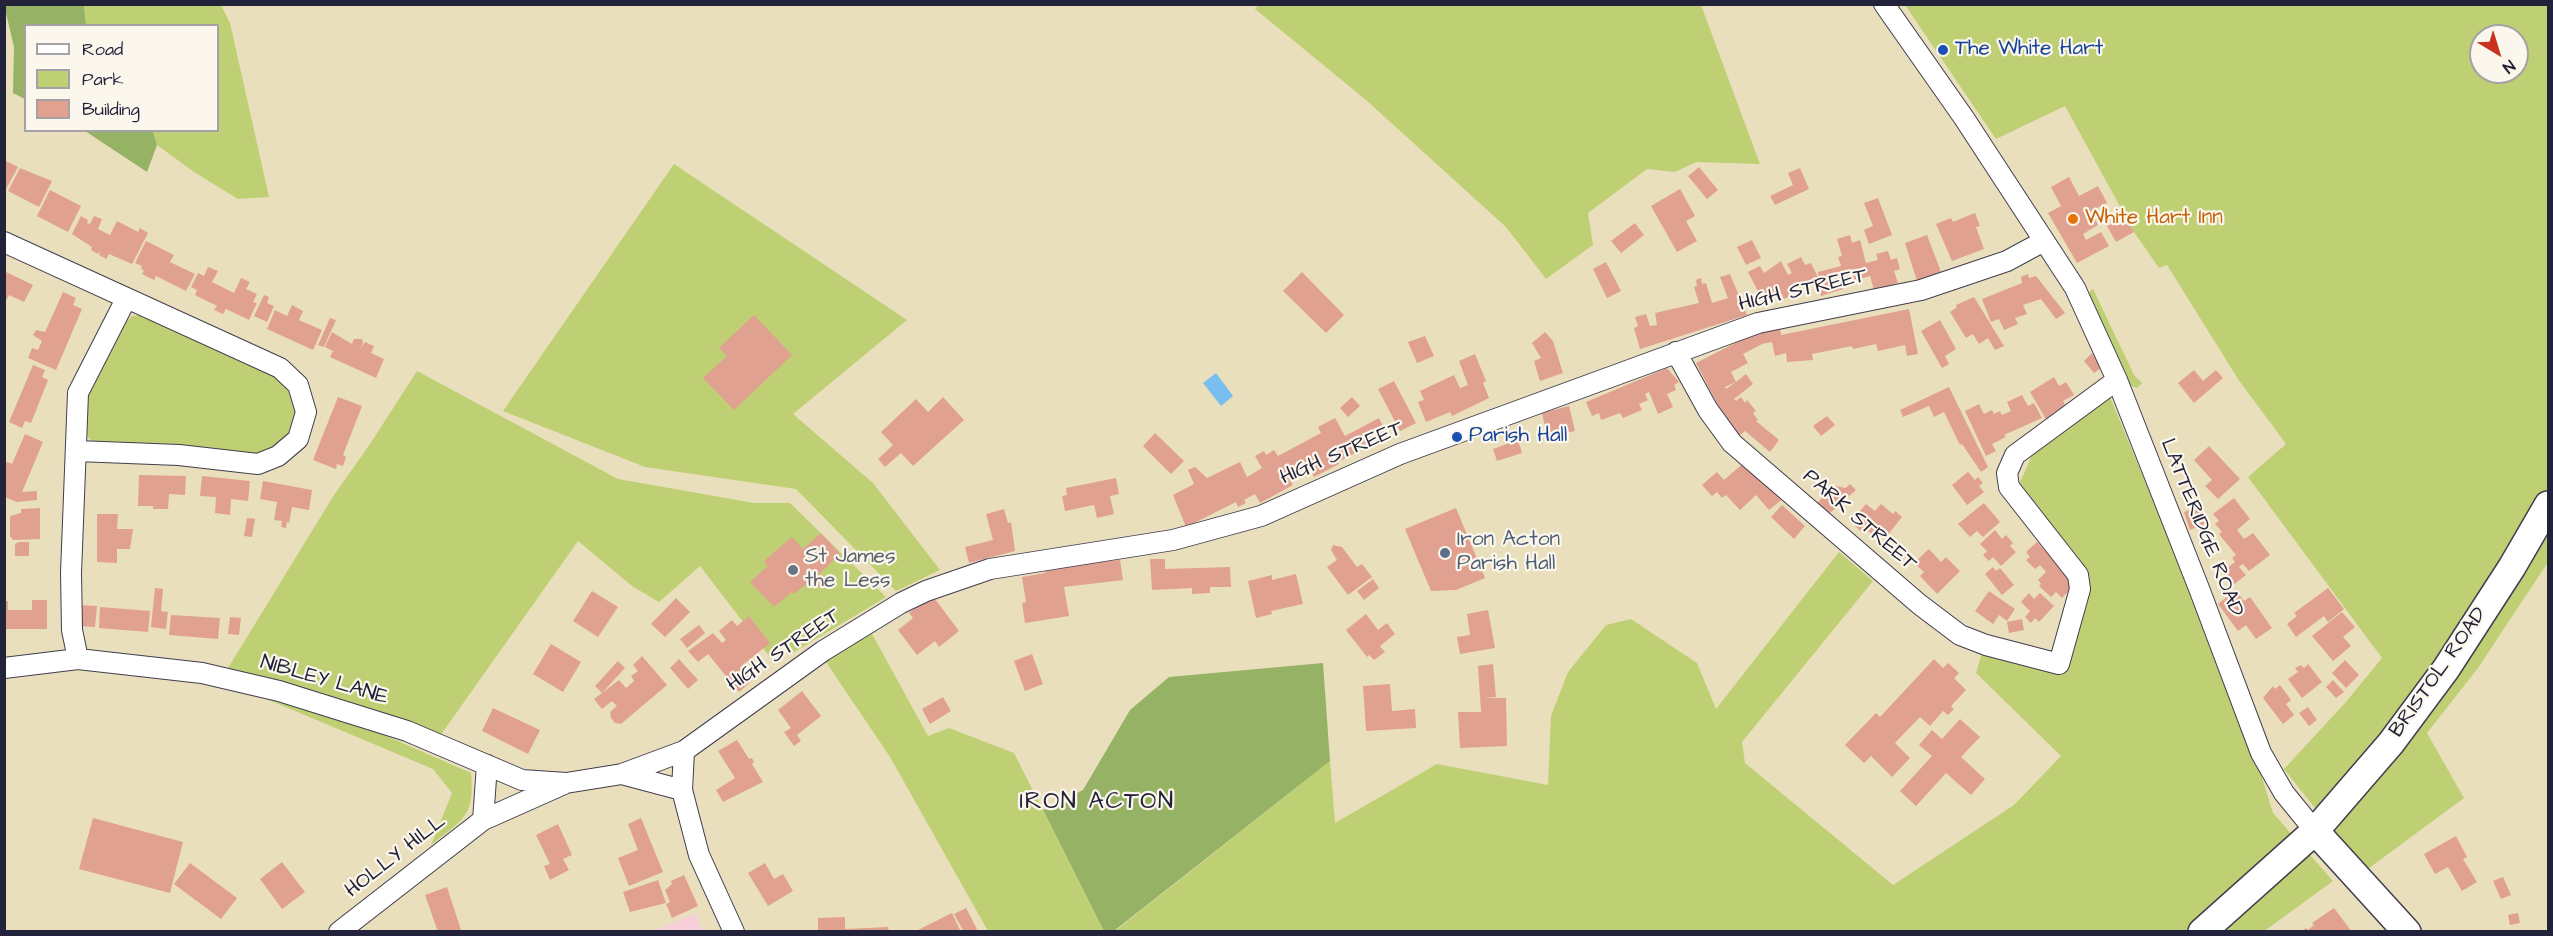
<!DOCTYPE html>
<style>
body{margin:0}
#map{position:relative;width:2553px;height:936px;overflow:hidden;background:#eadfbc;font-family:"Architects Daughter",sans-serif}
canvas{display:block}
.frame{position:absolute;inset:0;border:6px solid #22223b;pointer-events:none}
.legend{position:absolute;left:24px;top:24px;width:195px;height:108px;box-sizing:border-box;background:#fbf7ec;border:2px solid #a4a2a5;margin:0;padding:8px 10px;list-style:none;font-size:18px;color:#22223b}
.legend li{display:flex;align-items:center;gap:12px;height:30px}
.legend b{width:30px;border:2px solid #a4a2a5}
.north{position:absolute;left:2469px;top:24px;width:60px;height:60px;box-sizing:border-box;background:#fbf7ec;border:2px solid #a4a2a5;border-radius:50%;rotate:142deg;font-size:16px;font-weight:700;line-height:24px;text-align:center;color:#22223b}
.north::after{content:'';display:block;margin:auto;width:21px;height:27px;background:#c8321e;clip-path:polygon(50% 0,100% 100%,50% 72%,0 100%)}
</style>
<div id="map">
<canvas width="2553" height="936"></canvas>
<div class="frame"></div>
<ul class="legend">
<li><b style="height:8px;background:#fff"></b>Road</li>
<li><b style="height:16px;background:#bed073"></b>Park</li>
<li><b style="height:16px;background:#e1a190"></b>Building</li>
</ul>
<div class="north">N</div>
</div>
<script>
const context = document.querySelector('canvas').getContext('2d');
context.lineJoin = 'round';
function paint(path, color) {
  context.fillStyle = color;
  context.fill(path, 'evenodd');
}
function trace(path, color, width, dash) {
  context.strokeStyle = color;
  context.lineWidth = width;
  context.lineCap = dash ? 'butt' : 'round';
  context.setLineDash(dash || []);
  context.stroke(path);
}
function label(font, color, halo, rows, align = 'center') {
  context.font = font + ' "Architects Daughter",sans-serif';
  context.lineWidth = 4.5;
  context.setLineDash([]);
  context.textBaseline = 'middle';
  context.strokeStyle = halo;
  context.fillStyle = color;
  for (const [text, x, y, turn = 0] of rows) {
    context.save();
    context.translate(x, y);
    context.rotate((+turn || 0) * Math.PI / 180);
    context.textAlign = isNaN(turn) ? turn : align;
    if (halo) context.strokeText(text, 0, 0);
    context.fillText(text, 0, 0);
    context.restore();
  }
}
const built = new Path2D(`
 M695,913L703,931H654Z`);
const green = new Path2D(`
 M1259,4L1701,5L1760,164L1696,162L1675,172L1647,169L1588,213L1593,245L1546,279L1506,227L1366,100L1255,9Z
 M84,5H221L230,23L269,197L238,199L194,172L157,145L153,131L218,130V26L86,25Z
 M1905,5H2548V562L2478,668L2427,733L2464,798L2365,871L2284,769L2345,703L2382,658L2248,477L2286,444L2238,379L2167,265L2159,268L2134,232L2065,106L1996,139ZM2481,36H2517V72H2481Z
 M674,164L907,320L793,414L873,483L940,570L896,591L796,489L645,467L503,411Z
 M2093,289L2134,375L2142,383L2137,388L2126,384L2089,299L2090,291Z
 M147,315L279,373L297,397L298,423L285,442L270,453L245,457L97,446L83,432L86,395L122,326L132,316Z
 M417,371L618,479L754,503H790L886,597L791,654L782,645L770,657L700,566L659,602L632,586L578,541L440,736L282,683L228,668L334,495L370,444Z
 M2110,397L2208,633L2260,771L2273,813L2333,881L2263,932H1114L1330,761L1335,823L1437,764L1548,785L1551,716L1568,672L1606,625L1631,619L1697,663L1716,709L1839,552L1873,581L1742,742L1745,763L1893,885L2014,805L2061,756L1976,673L1982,652L2061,675L2088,588L2018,487L2032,455Z
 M871,632L928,736L949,728L1014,753L1104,931H988L890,757L826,662Z
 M257,695L368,728L471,773C475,817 463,819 431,845L452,793L433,769Z`);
const forest = new Path2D(`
 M4,5H84L86,25L26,26L25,99L13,93L14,47Z
 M85,131H153L157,145L147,172Z
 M1323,663L1330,761L1114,931H1104L1043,810L1083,790L1130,710L1169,677Z`);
const water = new Path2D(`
 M1216,373L1233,396L1221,406L1203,383Z`);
const building = new Path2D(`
 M4,160L18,167L4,193Z
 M1699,167L1718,190L1707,199L1688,176Z
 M20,168L52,181L39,207L8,191Z
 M1800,168L1809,189L1775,205L1770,196L1793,185L1788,173Z
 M2069,177L2079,196L2098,186L2107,203L2091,211L2098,225L2083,234L2086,240L2101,232L2109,246L2077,263L2048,213L2061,206L2051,187Z
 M1680,189L1695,216L1686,221L1697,241L1677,252L1651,206Z
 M50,190L81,206L68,232L37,216Z
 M1878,198L1892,235L1869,244L1864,230L1873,226L1864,203Z
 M1975,213L1980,226L1976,227L1984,249L1952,261L1936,224L1951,218L1953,222Z
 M81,216L88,220L87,223L90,224L94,216L102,219L98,229L110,235L117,221L138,232L140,228L148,233L132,264L109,254L106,259L99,255L101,251L98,254L91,250L92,247L72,234Z
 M2126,217L2134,232L2116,242L2107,226Z
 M1635,223L1644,235L1621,253L1611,241Z
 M1850,235L1852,243L1860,240L1866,263L1878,260L1876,254L1888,251L1891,260L1897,258L1900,269L1894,271L1898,283L1874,290L1870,276L1842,284L1843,289L1821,296L1816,279L1819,277L1818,272L1841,266L1838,257L1842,256L1837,239Z
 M1927,235L1941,272L1917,281L1905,243Z
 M1752,240L1761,258L1746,265L1737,247Z
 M146,241L174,255L170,262L195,274L186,291L156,276L154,280L142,274L144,271L141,268L142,266L135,263Z
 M1801,257L1805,265L1811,263L1818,277L1809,281L1811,285L1806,287L1804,284L1788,293L1790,296L1784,299L1782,294L1764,303L1748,272L1760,266L1764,273L1781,261L1788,275L1792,273L1787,264Z
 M1606,262L1621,291L1607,298L1593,269Z
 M208,267L218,271L212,282L234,293L241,278L250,282L246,289L257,294L253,302L257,303L249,320L226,309L223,314L214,310L217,306L195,295L197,290L191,287L198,273L204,276Z
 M4,271L33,285L24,302L9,295L4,304Z
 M1302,272L1344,315L1326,333L1283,291Z
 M1730,274L1747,315L1640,349L1634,328L1638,326L1635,317L1646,314L1650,326L1657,325L1655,313L1699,303L1694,287L1697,286L1696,280L1701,278L1702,284L1706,283L1712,303L1728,298L1720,277Z
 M2028,274L2029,278L2036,276L2065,313L2056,319L2041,299L2023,305L2027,314L2015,318L2018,324L2004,330L1999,319L1991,322L1982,299L2022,283L2021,277Z
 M63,292L76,298L73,305L82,309L56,370L28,358L32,348L38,350L42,341L33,335L36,330L45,332Z
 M264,295L269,297L267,303L274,306L267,322L254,316Z
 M1974,297L2004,346L1995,350L1988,338L1979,344L1973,334L1966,338L1950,312L1957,307L1956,305Z
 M292,305L303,311L299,320L322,330L313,350L267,329L275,310L287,316Z
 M1909,309L1918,354L1907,356L1905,345L1878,351L1876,344L1853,349L1852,346L1812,354L1813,360L1787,362L1786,353L1775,356L1772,342L1762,344L1743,354L1748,363L1731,372L1736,382L1725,387L1726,389L1736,382L1746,374L1753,384L1734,399L1736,401L1741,397L1745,403L1747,400L1756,411L1753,413L1758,420L1756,421L1779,440L1770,452L1745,431L1739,436L1722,413L1696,363L1757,332L1780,328L1781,335Z
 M754,315L792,355L734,410L703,378L727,356L719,348Z
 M330,318L336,320L324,347L318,345Z
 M1940,320L1956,349L1945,356L1949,364L1942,368L1921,331Z
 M332,332L352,344L354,339H362L363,343L360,349L365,342L374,346L371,353L384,359L376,378L330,357L333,351L325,347Z
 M1545,332L1553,341L1563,373L1540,381L1534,361L1541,358L1532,343Z
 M1425,336L1434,356L1417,363L1408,342Z
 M2092,353L2101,368L2094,373L2084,361Z
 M1475,354L1486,381L1483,383L1489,398L1452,416L1450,412L1426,422L1418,402L1424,400L1420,391L1454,375L1460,388L1468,385L1459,361Z
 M33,365L45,370L42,377L48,380L31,423L25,421L22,428L9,422Z
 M1667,368L1679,382L1674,385L1676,390L1667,394L1673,407L1658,414L1649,392L1645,394L1648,400L1639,404L1642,410L1623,418L1620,413L1601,420L1599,413L1592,416L1586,402Z
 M2194,370L2203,381L2216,370L2223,378L2194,403L2178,383Z
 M2054,377L2059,386L2066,382L2074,395L2063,401L2068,409L2047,421L2030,392Z
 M1394,381L1416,423L1400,431L1378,389Z
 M1949,387L1988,467L1981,472L1962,444L1960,445L1944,412L1934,417L1929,406L1903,417L1900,410Z
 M2022,395L2028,406L2034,403L2042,418L2004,435L2006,437L1992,444L1996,451L1986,456L1965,411L1979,404L1984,414L1992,410L1994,414L2000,411L2002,415L2011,411L2007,402Z
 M338,397L362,406L343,455L346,457L343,466L337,464L336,469L313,460Z
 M943,397L964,420L913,466L901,453L885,467L878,459L893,445L881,432L916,399L928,412Z
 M1352,397L1360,406L1348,417L1340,408Z
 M1569,406L1575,431L1547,437L1542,413Z
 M1827,416L1835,425L1821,436L1813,426Z
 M1335,418L1345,436L1379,418L1388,436L1338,462L1339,464L1314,477L1309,466L1288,477L1293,485L1260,503L1255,494L1244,500L1246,503L1238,507L1236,502L1186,527L1173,495L1194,484L1188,470L1195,467L1207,478L1240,462L1247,477L1262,468L1255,456L1264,451L1266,455L1274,450L1278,456L1321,433L1318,427Z
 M1155,433L1184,461L1171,474L1143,446Z
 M25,434L43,442L22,492L37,491V500L17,502L4,497V461L12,464Z
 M1518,440L1522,453L1497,461L1493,449Z
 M2209,446L2240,479L2218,499L2205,486L2212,480L2194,460Z
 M1747,460L1786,496L1769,510L1756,495L1740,510L1726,495L1722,498L1717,492L1712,496L1702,485L1717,472L1724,480Z
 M1968,472L1975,480L1978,477L1983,483L1979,486L1984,492L1967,505L1952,485Z
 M139,475L186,476L185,495L169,494L168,509H153V506H138Z
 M202,476L250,481L248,501L231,499L230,515L215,513L216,497L200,496Z
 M1116,478L1119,494L1110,496L1114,514L1097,518L1094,505L1065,511L1062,496L1067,495L1066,488Z
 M263,481L312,490L309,510L292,507L289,523L287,522L286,528L281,527L282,521L274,520L277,502L260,499Z
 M1850,484L1856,490L1829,514L1817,503L1836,486L1846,488Z
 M2234,498L2250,519L2237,530L2244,539L2253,533L2270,555L2249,571L2243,564L2239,567L2246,575L2233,585L2222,572L2235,562L2232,558L2236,555L2219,534L2222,532L2215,524L2219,521L2213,514Z
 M1984,503L2000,522L1983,537L1977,531L1970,537L1958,524Z
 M1866,504L1875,511L1881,504L1893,514L1895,511L1902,517L1887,536L1880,530L1874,536L1867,530L1864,534L1855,526L1859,522L1854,518Z
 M1782,505L1805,526L1794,539L1771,517Z
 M2199,507L2205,524L2190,530L2184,512Z
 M40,508V539L13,540L10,536V516L21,513V509Z
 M1456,508L1485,578L1456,590L1431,591L1405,529Z
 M1004,509L1008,523L1011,522L1015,551L969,563L965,547L993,540L986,514Z
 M97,514H118L117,529H133L130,549H117V563L97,562Z
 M247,518L255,519L252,537L244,536Z
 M1995,530L2002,539L2006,535L2013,543L2010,546L2016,552L2001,566L1993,557L1989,561L1983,555L1987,551L1980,544Z
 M821,533L840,554L819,574L825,581L816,589L809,582L794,594L792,592L774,607L750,582L768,566L764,561L792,537L803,549Z
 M19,542H29V556H15V544Z
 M2037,542L2076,583L2062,598L2056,592L2051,597L2039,586L2041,584L2038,580L2046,572L2040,565L2035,569L2026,560L2030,557L2026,552Z
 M1333,545L1342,547L1357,567L1362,564L1372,577L1348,595L1327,567L1337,560L1331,550Z
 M1929,549L1941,562L1946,557L1960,571L1937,594L1920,576L1924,572L1914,563Z
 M1150,559H1165V569L1230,567L1231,587H1210V593L1192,594V588L1152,590Z
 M1120,560L1123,580L1064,587L1069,616L1025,623L1022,603L1026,602L1022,577L1045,573L1044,568Z
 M1993,567L1996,571L2000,568L2014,585L2002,595L1985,574Z
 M1296,574L1303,604L1271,611L1272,614L1256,618L1248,581L1272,575V580Z
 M1373,579L1379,588L1364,600L1357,591Z
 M155,588L163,589L161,611L168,612L166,629L151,627Z
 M2328,588L2344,609L2328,622L2324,616L2296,637L2287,624L2297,616L2294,613Z
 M2236,590L2244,601L2250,597L2272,628L2256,639L2246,625L2238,631L2218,604Z
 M592,591L618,607L598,637L573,621Z
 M1989,591L2015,609L2007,621L1999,615L1993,624L1975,611Z
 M2029,593L2034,599L2040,593L2054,606L2039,622L2035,618L2031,623L2025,617L2030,611L2021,602Z
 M932,595L959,631L939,647L935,641L917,655L898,630L913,618L909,613Z
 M676,598L690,612L665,637L651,624Z
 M32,600H47V629H4V601H8V610H32Z
 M78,605L97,606L95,627L76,626Z
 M100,607L150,611L148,632L99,628Z
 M1488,610L1495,648L1460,654L1457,637L1470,635L1467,614Z
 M2342,612L2355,627L2343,637L2351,646L2333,661L2312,636Z
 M1366,614L1378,630L1387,623L1395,634L1380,646L1385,652L1374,660L1369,655L1367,657L1346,630Z
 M171,615L220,618L218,639L169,635Z
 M749,616L770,643L740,667L752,681L739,692L708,654L698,662L688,651L713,633L722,643L726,640L719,631L732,620L737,626Z
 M230,617L241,618L239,635L228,634Z
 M2022,619L2024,630L2009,633L2007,622Z
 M699,625L705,633L687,648L680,639Z
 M551,644L581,662L563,692L533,674Z
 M1032,654L1043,684L1025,691L1014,661Z
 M642,656L667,685L621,724L615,723L611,718L610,712L617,706L612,701L602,709L594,699L619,680L626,688L634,681L631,676L638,671L633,665Z
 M679,659L698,680L688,689L670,668Z
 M1934,659L1943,668L1948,663L1959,673L1954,678L1966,690L1951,706L1954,709L1948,715L1943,711L1930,726L1920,717L1895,743L1910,758L1892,777L1871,756L1864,763L1845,745L1876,713L1880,717Z
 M2345,660L2359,675L2346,688L2332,673Z
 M618,661L625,668L602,693L595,686Z
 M1493,664L1496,697L1484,698H1506L1507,746L1460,748L1458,712H1481L1478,666Z
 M2308,664L2322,682L2302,698L2288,679L2298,672L2295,668L2301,665L2304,668Z
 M2333,680L2344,692L2336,698L2326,687Z
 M1390,684L1392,711L1415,709L1416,728L1366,731L1363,686Z
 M2280,685L2291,700L2286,704L2294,715L2283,724L2263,698L2273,686L2275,689Z
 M802,691L821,716L797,735L801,741L794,746L784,732L791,728L778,710Z
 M943,697L951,711L930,724L922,709Z
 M2308,707L2317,720L2309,726L2299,713Z
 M493,708L540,730L528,754L482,731Z
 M1960,719L1980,737L1961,757L1985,779L1971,795L1946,773L1916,806L1900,791L1932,756L1919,745L1932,730L1942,739Z
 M737,740L749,759L752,758L754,762L752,764L763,782L723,802L716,790L735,778L718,751Z
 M93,818L183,842L170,893L79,869Z
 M641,818L663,872L629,886L618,858L638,850L628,824Z
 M558,824L572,855L563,859L569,870L550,880L544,866L550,864L536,835Z
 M2456,836L2467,857L2463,859L2477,882L2462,891L2448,867L2435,874L2424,854Z
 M282,862L305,892L282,909L260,879Z
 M190,863L237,898L221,919L174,884Z
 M765,863L774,879L783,874L793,891L768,906L748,873Z
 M684,875L698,906L672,918L666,904L670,902L665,890L672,884L671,881Z
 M2503,877L2511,895L2501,899L2493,881Z
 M658,880L666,903L630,912L623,892Z
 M447,887L461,930L456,932H438L425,895Z
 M966,908L977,929L972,932H964L954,914Z
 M2334,908L2352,932H2301L2306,928L2308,930L2314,925L2312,923Z
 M952,913L961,932H914Z
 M2518,913L2520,923L2510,925L2508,915Z
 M845,917V929L888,927L889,932H818V918Z`);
const street = new Path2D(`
 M1884,4L1964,118L2075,288L2117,380L2200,591L2261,753L2284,793L2315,831
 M4,242L280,368L298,385L306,412L298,439L278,456L258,464L179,455L77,451
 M1676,352L1708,410L1732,443L1919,604L1960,635L1986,645L2059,664L2080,589L2078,575L2009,487L2007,473L2015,455L2117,380
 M78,659L72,630L71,573L78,393L126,299
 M4,668L78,659L202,673L279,691L407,731L522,780L566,783L622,774L684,751L823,651L901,603L926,591L990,569L1173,540L1261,516L1400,454L1758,323L1921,290L2007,261L2044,241
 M684,751L682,790L699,855L734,932
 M622,774L682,790
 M483,820L487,765
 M339,932L483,820L564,784`);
const secondary = new Path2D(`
 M2315,831L2407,932
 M2202,932L2315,831L2391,743L2446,669L2512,567L2548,505`);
const markers = [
 [1943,50,6,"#1a4fb4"],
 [2073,219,6,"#e8710a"],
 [1457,437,6,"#1a4fb4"],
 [1445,553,6,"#5c6f8a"],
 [793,570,6,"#6b7280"]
];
const transitNames = [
 ["The White Hart",1955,50],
 ["Parish Hall",1469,437]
];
const foodNames = [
 ["White Hart Inn",2085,219]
];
const streetNames = [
 ["HIGH STREET",1803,291,-13],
 ["HIGH STREET",1342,454,-23],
 ["PARK STREET",1859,521,41],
 ["LATTERIDGE ROAD",2201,528,68],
 ["HIGH STREET",784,651,-34],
 ["BRISTOL ROAD",2439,673,-55],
 ["NIBLEY LANE",324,681,16],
 ["HOLLY HILL",396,857,-38]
];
const serviceNames = [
 ["Iron Acton",1457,541],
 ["Parish Hall",1457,565]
];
const worshipNames = [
 ["St James",805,558],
 ["the Less",805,582]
];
const quarterNames = [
 ["IRON ACTON",1097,803]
];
paint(built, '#f6cfd9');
paint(green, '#bed073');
paint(forest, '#96b265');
paint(water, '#78beef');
paint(building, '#e1a190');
trace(street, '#403e4e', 22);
trace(secondary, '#403e4e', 30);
trace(street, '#fff', 20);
trace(secondary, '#fff', 27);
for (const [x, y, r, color] of markers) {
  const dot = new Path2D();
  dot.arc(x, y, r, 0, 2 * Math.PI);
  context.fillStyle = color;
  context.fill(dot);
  trace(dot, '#fbf7ec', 2);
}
label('21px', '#164399', '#fbf7ec', transitNames, 'left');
label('21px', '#c56008', '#fbf7ec', foodNames, 'left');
label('21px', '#22223b', '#fbf7ec', streetNames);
label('21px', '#4e5e75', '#fbf7ec', serviceNames, 'left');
label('21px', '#5b616d', '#fbf7ec', worshipNames, 'left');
context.letterSpacing = '1.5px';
label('24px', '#22223b', '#fbf7ec', quarterNames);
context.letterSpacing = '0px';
</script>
